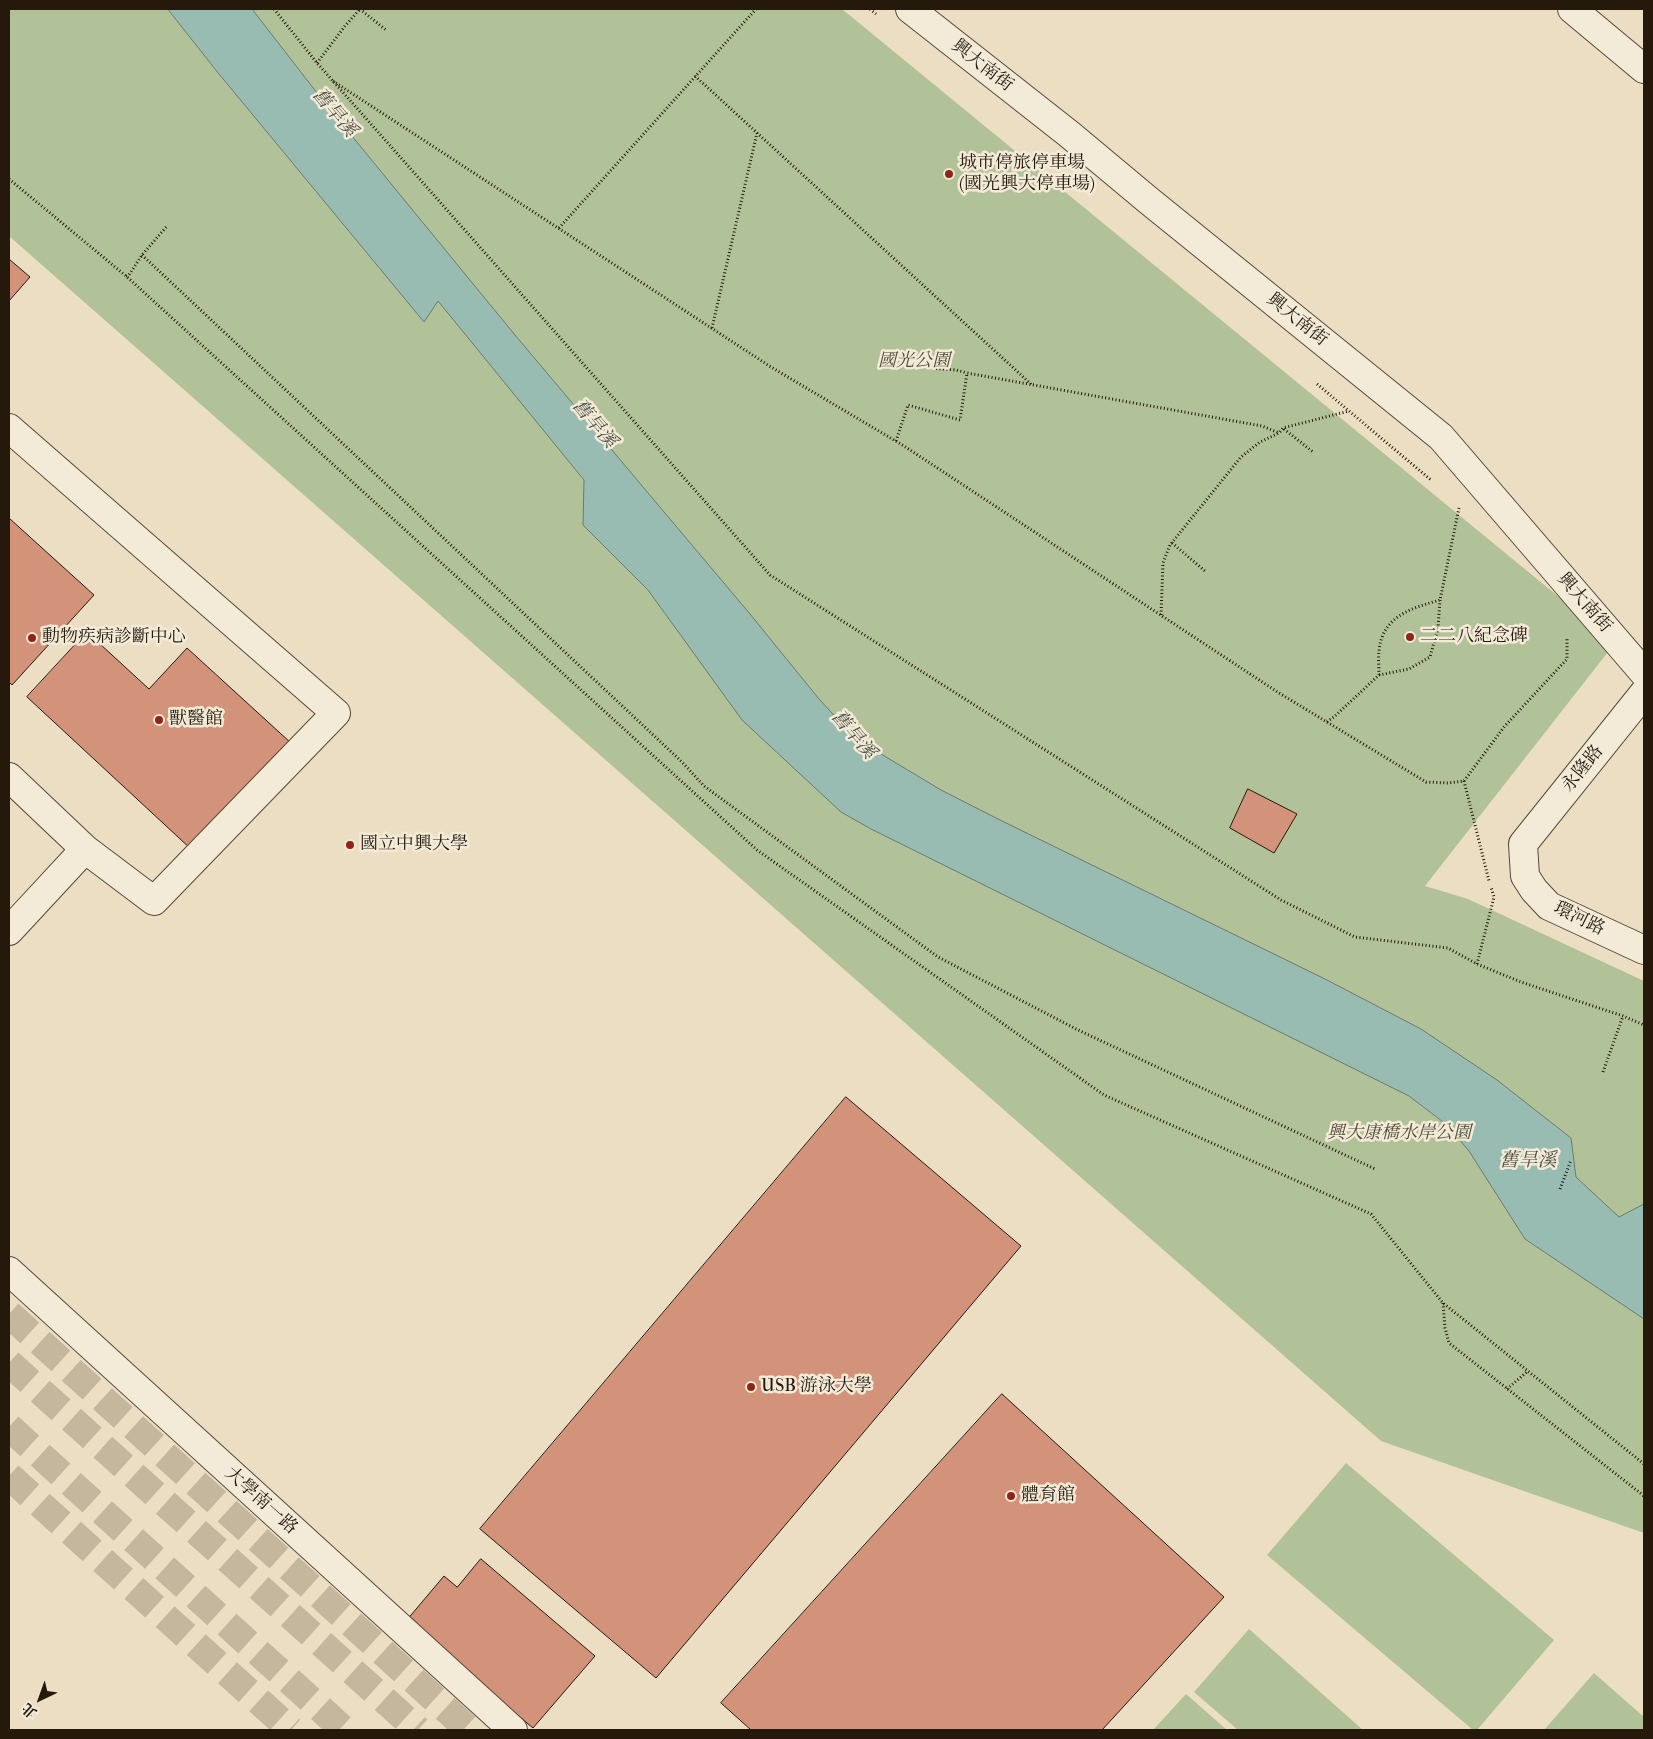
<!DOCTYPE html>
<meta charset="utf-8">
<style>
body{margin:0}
#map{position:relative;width:1653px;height:1739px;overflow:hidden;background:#ecdec3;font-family:"IM FELL French Canon","Noto Serif TC",serif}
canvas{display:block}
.frame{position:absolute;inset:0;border:10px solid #25190c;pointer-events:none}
.north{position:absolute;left:15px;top:1674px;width:50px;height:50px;-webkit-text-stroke:4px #f3ead8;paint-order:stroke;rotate:222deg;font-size:14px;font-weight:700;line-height:20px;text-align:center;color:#25190c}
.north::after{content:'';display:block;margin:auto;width:18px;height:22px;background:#25190c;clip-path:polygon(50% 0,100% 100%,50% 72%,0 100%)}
</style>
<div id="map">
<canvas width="1653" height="1739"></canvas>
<div class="frame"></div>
<div class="north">北</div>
</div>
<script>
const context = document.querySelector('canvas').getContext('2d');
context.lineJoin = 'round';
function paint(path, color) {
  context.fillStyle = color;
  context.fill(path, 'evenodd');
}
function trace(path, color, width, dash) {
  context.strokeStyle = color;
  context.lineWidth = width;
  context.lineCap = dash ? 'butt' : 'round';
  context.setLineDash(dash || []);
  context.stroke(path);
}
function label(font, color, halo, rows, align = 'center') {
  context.font = font + ' "IM FELL French Canon","Noto Serif TC",serif';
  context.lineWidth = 5;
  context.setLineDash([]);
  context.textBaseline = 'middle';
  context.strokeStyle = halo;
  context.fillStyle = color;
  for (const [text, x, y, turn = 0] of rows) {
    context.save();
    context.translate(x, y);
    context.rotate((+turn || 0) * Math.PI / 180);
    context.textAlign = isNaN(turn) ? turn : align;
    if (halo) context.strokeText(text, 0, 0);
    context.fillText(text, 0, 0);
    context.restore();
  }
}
const green = new Path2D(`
 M9,9H842L1615,643L1425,886L1468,899L1644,981V1533L1381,1441L9,236Z
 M1346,1463L1554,1640L1477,1730H1473L1267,1555Z
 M1249,1629L1363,1730H1238L1194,1692Z
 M1594,1673L1644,1717V1730H1544Z
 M1186,1694L1227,1730H1153Z`);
const water = new Path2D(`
 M168,9H252L324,102L515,335L750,614L819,699L843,725L881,754L941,790L1000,820L1325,979L1421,1029L1497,1080L1571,1138L1576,1177L1619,1217L1644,1204V1319L1525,1239L1469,1151L1447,1125L1409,1096L871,829L841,812L742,720L648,590L583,525L584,480L438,301L424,322L219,74Z`);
const building = new Path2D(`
 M9,259L30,277L9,301Z
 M9,518L94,595L12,685L9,682Z
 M87,632L149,689L187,648L291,743L192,850L27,697Z
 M1248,789L1297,814L1274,853L1230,828Z
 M846,1097L1021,1246L656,1678L480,1529Z
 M1002,1394L1224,1597L1102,1730H751L721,1703Z
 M481,1559L595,1656L533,1728L406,1621L444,1576L457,1587Z`);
const majorTunnel = new Path2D(`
 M9,1314L469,1730
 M9,1363L418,1730
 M9,1427L344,1730
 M9,1476L291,1730`);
const path = new Path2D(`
 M274,9L317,63L770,575L1281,900L1355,937L1448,948L1477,964L1521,982L1623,1016L1644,1025
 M360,9L386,30
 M870,9L876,14
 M317,63L345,26L360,9
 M695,76L1032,385
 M333,81L771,367L904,446L1279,693L1426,782L1448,783L1464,781L1504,727L1567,659V637
 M9,179L126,276L757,850L1104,1095L1371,1214L1443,1303L1644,1464
 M559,228L756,9
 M142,255L682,762L704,786L938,957L1078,1030L1375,1169
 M126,276L129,275L142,255L167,226
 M712,328L757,133
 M929,368L956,370L967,373
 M1317,384L1431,480
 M1284,429L1313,452
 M896,441L908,405L960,420L967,373L1262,426L1279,433
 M1172,543L1205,571
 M1161,615L1163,563L1170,545L1241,457L1260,442L1279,433L1283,428L1349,411
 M1379,675L1409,669L1430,657L1438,628L1440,600
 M1327,722L1335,716L1379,675C1379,667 1378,658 1379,651C1382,616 1412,608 1440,600L1459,508
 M1464,781L1489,881
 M1477,964L1494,897L1491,887
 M1603,1072L1623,1016
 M1560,1189L1571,1160
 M1443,1303L1445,1328L1449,1343L1644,1496
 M1507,1389L1528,1371`);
const minor = new Path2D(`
 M910,9L1069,134L1148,200L1441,437L1644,673
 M1572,9L1644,69
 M9,428L336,713L154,901L85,849L9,777
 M1644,693L1523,844L1525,876L1534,890L1549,906L1644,950
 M9,931L85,849
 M9,1271L513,1730`);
const markers = [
 [949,174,5,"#8f2418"],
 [1410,637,5,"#8f2418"],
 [32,638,5,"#8f2418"],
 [159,720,5,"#8f2418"],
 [350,845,5,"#8f2418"],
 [751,1387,5,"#8f2418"],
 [1011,1496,5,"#8f2418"]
];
const streetNames = [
 ["興大南街",982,66,38],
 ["興大南街",1297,320,39],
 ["興大南街",1584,603,49],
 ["永隆路",1583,769,-51],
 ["環河路",1579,919,26],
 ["大學南一路",261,1501,42]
];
const poiNames = [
 ["城市停旅停車場",959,164],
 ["(國光興大停車場)",959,185],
 ["二二八紀念碑",1420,637],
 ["動物疾病診斷中心",42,638],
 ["獸醫館",169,720],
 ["國立中興大學",360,845],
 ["USB 游泳大學",761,1387],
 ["體育館",1021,1496]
];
const parkNames = [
 ["國光公園",914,362],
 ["興大康橋水岸公園",1399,1134]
];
const waterNames = [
 ["舊旱溪",334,113,50],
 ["舊旱溪",594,424,50],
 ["舊旱溪",853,735,50],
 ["舊旱溪",1528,1161]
];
paint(green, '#b2c298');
paint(water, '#99bcb2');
trace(water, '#6b7b70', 1);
paint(building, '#d2937a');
trace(building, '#25190c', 1);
trace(majorTunnel, '#c4b79e', 28, [28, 14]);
trace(minor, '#574a3a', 30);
trace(path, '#25190c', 3, [1, 2.5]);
trace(minor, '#f3ead8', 28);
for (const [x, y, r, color] of markers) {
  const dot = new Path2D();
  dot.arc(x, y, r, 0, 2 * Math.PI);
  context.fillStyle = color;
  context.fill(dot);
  trace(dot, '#f3ead8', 2);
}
label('18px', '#25190c', '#f3ead8', streetNames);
label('18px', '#25190c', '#f3ead8', poiNames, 'left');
label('italic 18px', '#4f4c36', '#f3ead8', parkNames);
label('italic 19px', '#4e5246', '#f3ead8', waterNames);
</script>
